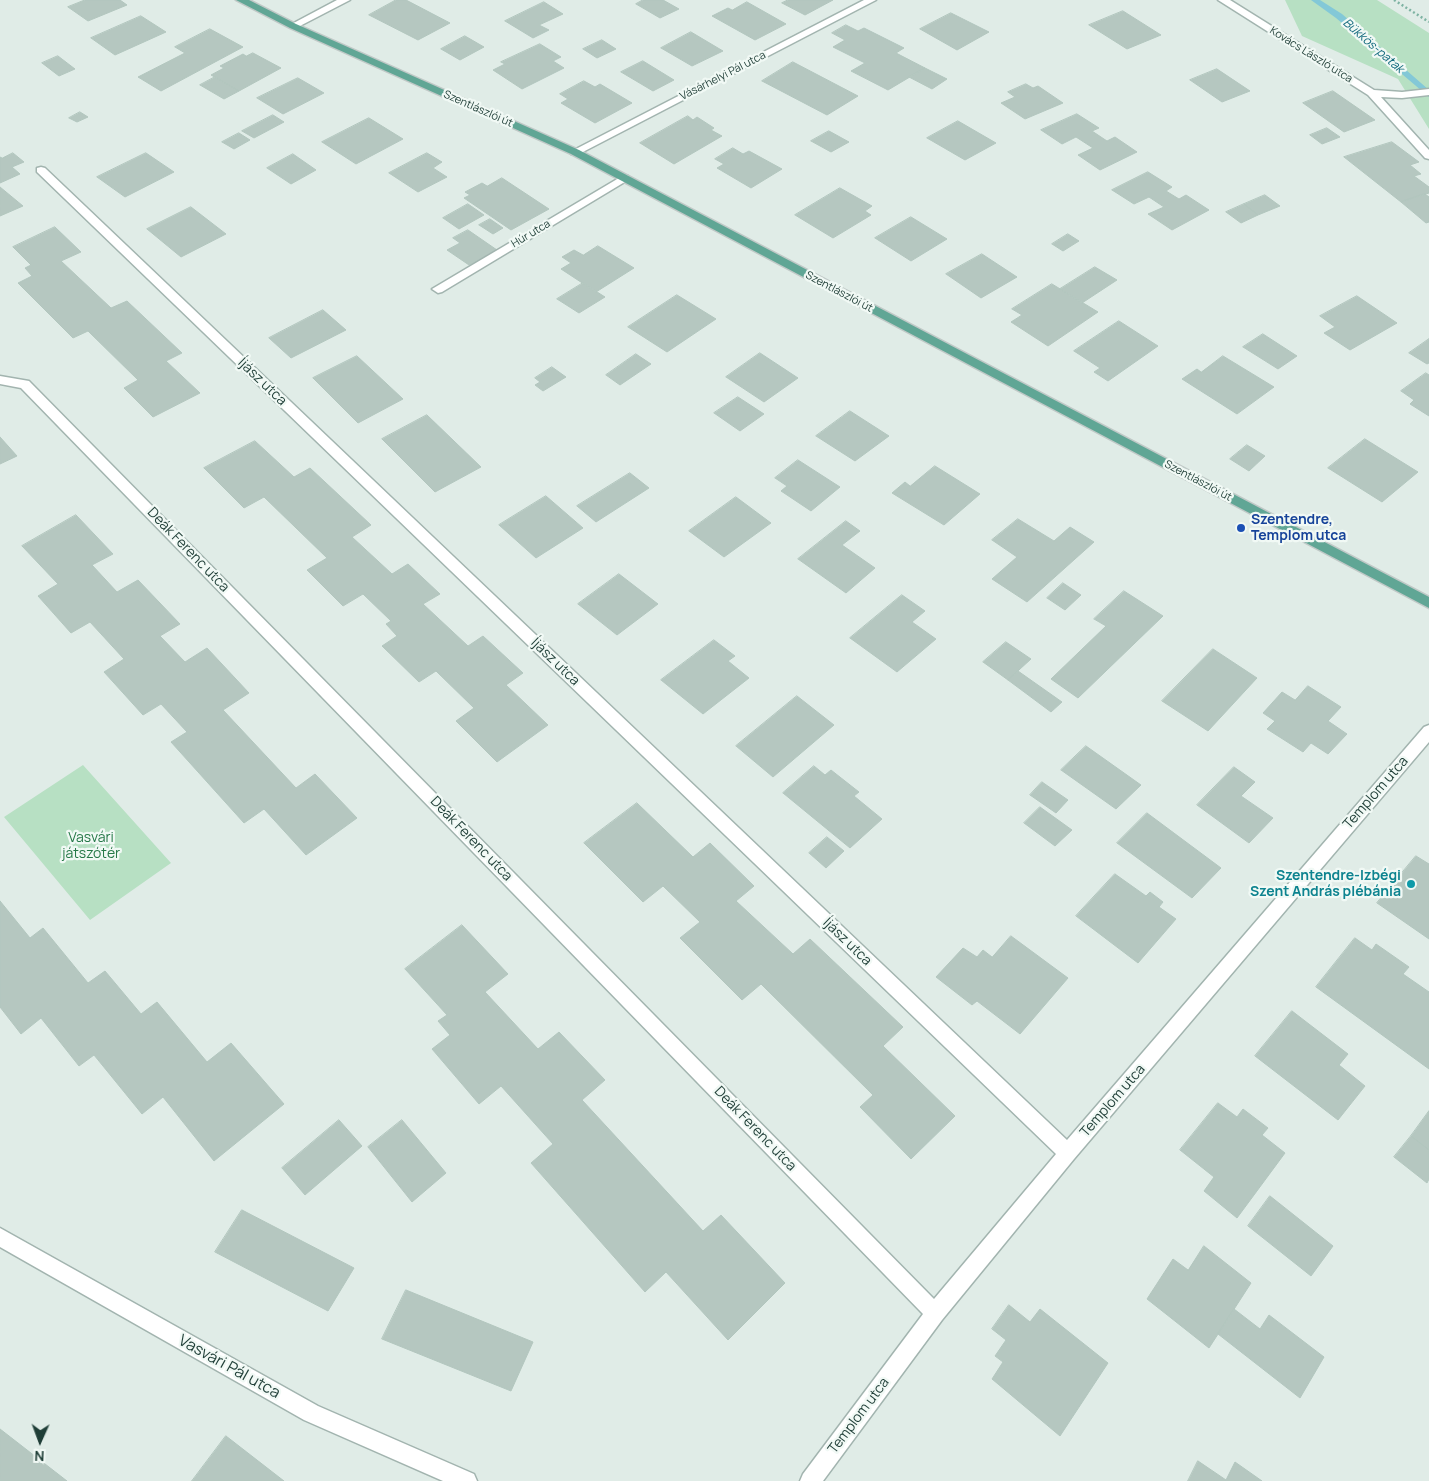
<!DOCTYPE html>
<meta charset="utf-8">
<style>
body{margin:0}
#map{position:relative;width:1429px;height:1481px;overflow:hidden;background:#e0ece7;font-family:Manrope,sans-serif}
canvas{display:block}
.north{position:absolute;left:15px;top:1416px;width:50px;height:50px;-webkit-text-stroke:4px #f1f9f5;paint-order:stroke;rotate:182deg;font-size:14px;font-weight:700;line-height:20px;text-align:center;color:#1f3e37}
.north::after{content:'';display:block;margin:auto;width:18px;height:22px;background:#1f3e37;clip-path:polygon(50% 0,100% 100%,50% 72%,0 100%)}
</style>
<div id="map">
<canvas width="1429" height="1481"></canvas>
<div class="north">N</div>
</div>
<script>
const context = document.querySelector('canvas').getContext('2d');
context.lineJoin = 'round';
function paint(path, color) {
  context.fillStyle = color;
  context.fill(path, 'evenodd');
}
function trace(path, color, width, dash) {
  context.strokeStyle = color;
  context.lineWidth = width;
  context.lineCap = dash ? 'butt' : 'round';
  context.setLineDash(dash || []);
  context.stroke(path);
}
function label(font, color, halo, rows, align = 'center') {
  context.font = font + ' Manrope,sans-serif';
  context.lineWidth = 4.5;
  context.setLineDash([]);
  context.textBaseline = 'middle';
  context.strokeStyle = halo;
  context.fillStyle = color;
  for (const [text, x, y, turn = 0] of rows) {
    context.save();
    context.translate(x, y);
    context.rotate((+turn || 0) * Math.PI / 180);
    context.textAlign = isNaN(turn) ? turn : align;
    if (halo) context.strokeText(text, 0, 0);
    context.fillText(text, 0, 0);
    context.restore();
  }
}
const green = new Path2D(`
 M1285,0H1377L1429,33V129L1398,79L1302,36Z
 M83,765L171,863L90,920L4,817Z`);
const stream = new Path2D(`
 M1311,0H1320L1342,14L1429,90V97L1336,18Z`);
const building = new Path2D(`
 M85,0H120L127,5L88,21L68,7Z
 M396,0H406L450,23L418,40L369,15Z
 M643,0H663L679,9L660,18L636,4Z
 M788,0H833L805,15L782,3Z
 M544,2L563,14L539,25L549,30L533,38L505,21Z
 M747,2L786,24L755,40L712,16L728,8L732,10Z
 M1123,11L1161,35L1127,49L1089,25Z
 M951,13L989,32L957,50L920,29Z
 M141,16L166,32L115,55L91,38Z
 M846,25L858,31L864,28L904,48L896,53L925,68L888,90L851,71L865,63L833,47L845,40L832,33Z
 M210,29L243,47L161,91L138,77L185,53L175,47Z
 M691,32L723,51L692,66L661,48Z
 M465,36L484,47L460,60L441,49Z
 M602,40L616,49L597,58L583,49Z
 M540,44L561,57L553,61L564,68L522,89L493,70L505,64L501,62Z
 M253,53L281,68L239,91L211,75L224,68L220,66L243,54L246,56Z
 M58,56L75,69L59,76L42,63Z
 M643,61L674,80L653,91L621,72Z
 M793,62L858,96L827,115L762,81Z
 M925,68L947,79L932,89L909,77Z
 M1217,69L1250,91L1222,102L1190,80Z
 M215,77L239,91L224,99L200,85Z
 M298,78L324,93L283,114L257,98Z
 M584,81L595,87L600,84L632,103L595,123L561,103L568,99L560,94Z
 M1026,84L1033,88L1038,86L1063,103L1025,119L1001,103L1015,97L1008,92Z
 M1333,91L1375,120L1344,132L1303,103Z
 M80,112L88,117L77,122L69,118Z
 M1077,114L1099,128L1092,131L1107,141L1115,137L1137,152L1100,170L1078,155L1093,148L1076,137L1062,144L1041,130Z
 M273,115L284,122L254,138L242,131Z
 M688,116L693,120L697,117L714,128L711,130L722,136L674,164L640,143Z
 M369,118L403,139L356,164L322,142Z
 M958,121L996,143L965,160L927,138Z
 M1327,128L1340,137L1322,144L1310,135Z
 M829,131L849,142L831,152L811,141Z
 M239,133L250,140L234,149L222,142Z
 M1392,142L1419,162L1410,165L1421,174L1414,176L1429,187V193L1401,202L1344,157Z
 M733,148L743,154L749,151L782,169L751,188L717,168L724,164L715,159Z
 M13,153L24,162L12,167L20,174L0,183V157L2,158Z
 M146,153L174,172L125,197L97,177Z
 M427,153L442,162L433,168L447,177L418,192L389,173Z
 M293,154L316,170L291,184L267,168Z
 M1148,172L1172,187L1166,191L1179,199L1186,195L1209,210L1172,230L1148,214L1164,207L1149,197L1134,204L1112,190Z
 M502,178L549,209L511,230L464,198L470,195L465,192L482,183L487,186Z
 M0,187L23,206L0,216Z
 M840,188L872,206L865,211L871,215L833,238L795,215Z
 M1425,194L1429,197V222L1426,223L1401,202Z
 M1265,195L1280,206L1258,215L1244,204Z
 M468,204L484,215L459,229L443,218Z
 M1244,204L1258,215L1241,223L1226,212Z
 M191,207L226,234L181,257L147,229Z
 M911,217L947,239L911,261L875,238Z
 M490,219L503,228L493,234L479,225Z
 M55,227L81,252L61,261L111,308L127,301L182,353L166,361L200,393L153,417L124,388L138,380L88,331L73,338L18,283L32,276L25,268L31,265L13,247Z
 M468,230L497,250L469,265L447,250L460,243L453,238Z
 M1068,234L1079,241L1063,251L1052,244Z
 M598,246L634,268L596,292L561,269L571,263L562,257L574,250L583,255Z
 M982,254L1017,277L981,298L946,274Z
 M1095,267L1117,280L1082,303L1060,289Z
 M583,283L605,297L579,313L557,299Z
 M1052,284L1098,312L1048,346L1011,322L1022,315L1012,309Z
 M677,295L716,319L667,352L628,327Z
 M1357,296L1397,323L1350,350L1324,333L1335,327L1320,316Z
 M323,310L346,330L291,358L269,338Z
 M1119,321L1158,346L1108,381L1094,372L1100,368L1074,351Z
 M1263,334L1297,356L1278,369L1243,347Z
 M1429,339V363L1427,364L1409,353Z
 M760,353L798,378L764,402L726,377Z
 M636,354L651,364L620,385L606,375Z
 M357,356L403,399L358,423L313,378Z
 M1223,356L1274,387L1237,414L1182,379L1197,369L1201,372Z
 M552,367L566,377L543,391L535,385L540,382L535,378Z
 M1426,373L1429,375V416L1410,404L1414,400L1401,391Z
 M738,397L764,414L740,431L714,413Z
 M850,411L889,436L855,461L816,436Z
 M427,415L481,467L435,492L382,439Z
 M0,437L17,456L0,464Z
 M1365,439L1418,472L1382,502L1328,468Z
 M255,441L294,477L310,468L371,525L352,537L392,574L408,564L440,594L423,604L468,646L483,636L523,673L506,685L548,725L497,762L456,721L474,708L436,671L419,682L382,646L397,636L386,624L391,621L363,594L343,606L307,570L327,558L264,497L244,508L204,468Z
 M1247,445L1265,456L1249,471L1230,459Z
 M798,460L840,487L811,511L781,491L787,486L775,478Z
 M935,466L980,494L944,525L892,493L905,482L910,486Z
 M630,473L649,488L596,522L577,506Z
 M546,496L583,528L536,558L499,525Z
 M736,497L771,523L724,557L689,531Z
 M76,515L113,554L92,565L117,592L138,580L180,624L160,636L185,662L207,648L249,693L223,710L296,788L315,774L357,818L306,855L264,809L244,823L171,742L187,732L161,704L143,715L104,672L124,659L90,622L71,633L38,596L58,584L22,546Z
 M1018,519L1054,541L1070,527L1094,542L1027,602L992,579L1017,557L992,540Z
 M846,521L860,531L842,545L875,568L846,593L798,559Z
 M619,574L658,604L617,635L578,604Z
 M1063,583L1081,595L1065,610L1047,598Z
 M1124,591L1163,616L1078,698L1051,679L1106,626L1094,619Z
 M902,595L925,611L912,622L936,639L897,672L850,638Z
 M714,640L735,656L728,661L749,678L703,714L661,680Z
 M1006,642L1031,659L1008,680L983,662Z
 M1213,649L1257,678L1208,731L1162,701Z
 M1018,671L1062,702L1051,712L1008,680Z
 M1308,686L1341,707L1328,721L1347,734L1328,754L1311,743L1303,752L1267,729L1275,721L1263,713L1282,692L1295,700Z
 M797,696L834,725L773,777L736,746Z
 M1086,746L1141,785L1116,809L1061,770Z
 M814,766L825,775L831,770L859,792L854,796L882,819L850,848L783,793Z
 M1234,767L1255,782L1241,796L1273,818L1249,843L1197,805Z
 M1042,782L1068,800L1056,813L1030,795Z
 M637,803L693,857L710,843L754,886L736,901L793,954L810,939L903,1027L883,1046L955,1116L911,1159L860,1107L873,1095L761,984L742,1000L680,938L700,922L663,886L643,902L584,843Z
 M1040,807L1072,830L1055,846L1024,823Z
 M1147,813L1221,868L1192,898L1117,843Z
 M827,837L844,851L826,868L809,853Z
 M1416,856L1429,864V939L1377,903Z
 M1115,874L1146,896L1150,892L1163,902L1159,907L1176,919L1138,963L1076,916Z
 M0,901L30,938L43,928L88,983L105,971L141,1014L157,1002L207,1062L231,1043L284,1104L214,1161L163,1097L142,1114L94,1055L79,1066L41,1018L21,1034L0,1007Z
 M462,925L508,974L485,992L538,1049L559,1032L605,1080L582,1100L703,1231L721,1215L785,1283L728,1340L666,1272L645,1292L531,1163L553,1144L501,1086L479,1104L432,1049L450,1035L438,1021L447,1015L405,969Z
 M1011,936L1068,978L1020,1034L977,1001L972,1005L936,977L963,948L977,957L983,950L992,957Z
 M1355,938L1372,950L1376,944L1409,967L1403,974L1429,992V1069L1316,987Z
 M1292,1011L1348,1054L1339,1065L1365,1086L1338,1120L1255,1056Z
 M1218,1103L1237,1117L1243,1109L1268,1128L1262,1135L1285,1153L1237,1218L1204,1191L1214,1177L1180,1150Z
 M1429,1111V1150L1411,1136Z
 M339,1120L362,1146L305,1195L282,1168Z
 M402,1120L446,1173L412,1202L368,1147Z
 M1411,1136L1429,1150V1179L1427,1183L1394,1157Z
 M1270,1196L1333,1246L1311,1276L1248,1226Z
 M242,1210L354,1268L328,1311L215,1252Z
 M1204,1246L1251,1283L1209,1348L1147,1299L1173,1259L1188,1270Z
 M406,1290L533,1342L511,1391L382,1339Z
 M1009,1305L1030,1322L1040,1309L1108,1363L1060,1436L992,1379L1003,1362L995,1356L1006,1340L992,1329Z
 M1234,1309L1260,1329L1269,1315L1324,1357L1300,1398L1218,1334Z
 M0,1429L67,1481H0Z
 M226,1436L284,1481H192Z
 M1198,1461L1226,1480L1235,1462L1262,1481H1188Z`);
const path = new Path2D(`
 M1394,0L1429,22`);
const minor = new Path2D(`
 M337,0H350L296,28L288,26Z
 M864,0H876L579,154H571L570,152Z
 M1218,0H1230L1374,90L1402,92L1429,89V95L1402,98L1381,97L1429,150V159L1425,158L1368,95Z
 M41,167L45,168L1067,1140L1424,727L1429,725V742L1074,1159L942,1320L823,1481H800L803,1474L923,1314L21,388L0,384V376L29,381L934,1299L1056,1154L37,172V168Z
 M624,175L628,176V180L442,292L438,293L432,289Z
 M0,1228L318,1406L474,1474L477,1481H443L304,1420L0,1247Z`);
const major = new Path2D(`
 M236,0H249L296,24L579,150L1429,597V608L571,154L290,28Z`);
const markers = [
 [1241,528,5,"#1a4fb4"],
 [1411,884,5,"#0f9aa8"]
];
const farStreetnames = [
 ["Kovács László utca",1311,55,32],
 ["Vásárhelyi Pál utca",723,76,-27],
 ["Szentlászlói út",478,109,24],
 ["Húr utca",531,234,-31],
 ["Szentlászlói út",839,292,28],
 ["Szentlászlói út",1198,481,28]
];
const farWaternames = [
 ["Bükkös-patak",1373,46,41]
];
const streetNames = [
 ["Íjász utca",262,382,44],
 ["Deák Ferenc utca",188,550,46],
 ["Íjász utca",555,662,44],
 ["Templom utca",1376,793,-49],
 ["Deák Ferenc utca",471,839,46],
 ["Íjász utca",847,942,44],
 ["Templom utca",1113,1101,-49],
 ["Deák Ferenc utca",755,1129,46],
 ["Templom utca",859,1416,-53]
];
const transitNames = [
 ["Szentendre,",1251,520],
 ["Templom utca",1251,536]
];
const parkNames = [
 ["Vasvári",91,838],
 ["játszótér",91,854]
];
const cultureNames = [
 ["Szentendre-Izbégi",1401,876],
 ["Szent András plébánia",1401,892]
];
const nearStreetnames = [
 ["Vasvári Pál utca",229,1367,29]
];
paint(green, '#b7e0c3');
paint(stream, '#83c8d7');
paint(building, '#b5c7c0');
trace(building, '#b2c6be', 1);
trace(minor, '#a2b4af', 3);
trace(major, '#c0c9c7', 3);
trace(path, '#7eb3a3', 2.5, [2, 2.5]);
paint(minor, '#fff');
paint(major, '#60a695');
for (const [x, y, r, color] of markers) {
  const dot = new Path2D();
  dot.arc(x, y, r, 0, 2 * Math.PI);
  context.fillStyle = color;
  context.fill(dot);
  trace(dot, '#f1f9f5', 2);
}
label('11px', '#1f3e37', '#f1f9f5', farStreetnames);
label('italic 12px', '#146b7f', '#f1f9f5', farWaternames);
label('14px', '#1f3e37', '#f1f9f5', streetNames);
label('bold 14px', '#164399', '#f1f9f5', transitNames, 'left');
label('14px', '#267948', '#f1f9f5', parkNames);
label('bold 14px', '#0d838f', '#f1f9f5', cultureNames, 'right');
label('16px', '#1f3e37', '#f1f9f5', nearStreetnames);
</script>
